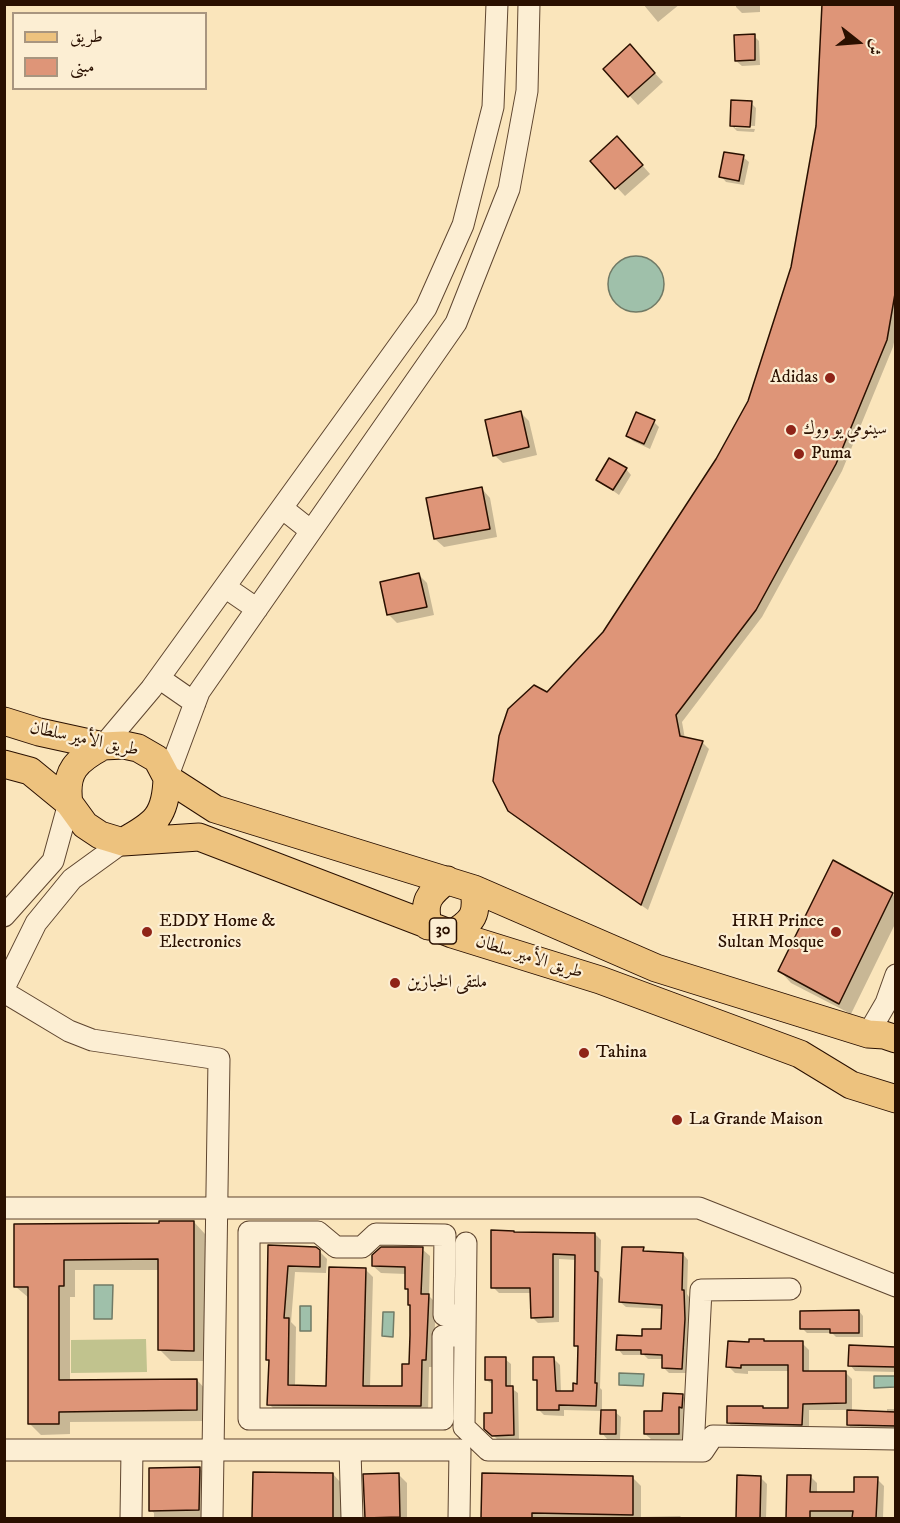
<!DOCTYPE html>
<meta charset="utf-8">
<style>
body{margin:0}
#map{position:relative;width:900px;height:1523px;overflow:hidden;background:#fae5bb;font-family:"IM FELL DW Pica",Amiri,serif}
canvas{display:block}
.frame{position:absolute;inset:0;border:6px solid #2a1000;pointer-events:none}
.legend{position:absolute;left:12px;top:12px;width:195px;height:78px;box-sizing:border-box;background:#fceed3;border:2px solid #a8957f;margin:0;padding:8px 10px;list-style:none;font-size:18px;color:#2a1000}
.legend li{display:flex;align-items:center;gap:12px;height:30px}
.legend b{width:30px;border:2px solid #a8957f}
.north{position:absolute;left:828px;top:12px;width:60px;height:60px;-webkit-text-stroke:4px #fceed3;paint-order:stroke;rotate:107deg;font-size:16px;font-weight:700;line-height:24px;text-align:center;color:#2a1000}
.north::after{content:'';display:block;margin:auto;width:21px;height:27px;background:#2a1000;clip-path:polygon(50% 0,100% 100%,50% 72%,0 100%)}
</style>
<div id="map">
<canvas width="900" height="1523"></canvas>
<div class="frame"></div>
<ul class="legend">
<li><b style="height:8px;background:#edc27e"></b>طريق</li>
<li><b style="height:16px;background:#de9578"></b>مبنى</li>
</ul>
<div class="north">ش</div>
</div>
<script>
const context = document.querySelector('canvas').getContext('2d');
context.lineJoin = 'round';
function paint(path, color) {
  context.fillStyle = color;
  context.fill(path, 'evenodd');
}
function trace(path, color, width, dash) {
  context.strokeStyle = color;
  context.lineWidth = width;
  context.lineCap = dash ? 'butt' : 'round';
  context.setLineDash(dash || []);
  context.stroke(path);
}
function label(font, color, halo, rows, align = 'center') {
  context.font = font + ' "IM FELL DW Pica",Amiri,serif';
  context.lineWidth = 4.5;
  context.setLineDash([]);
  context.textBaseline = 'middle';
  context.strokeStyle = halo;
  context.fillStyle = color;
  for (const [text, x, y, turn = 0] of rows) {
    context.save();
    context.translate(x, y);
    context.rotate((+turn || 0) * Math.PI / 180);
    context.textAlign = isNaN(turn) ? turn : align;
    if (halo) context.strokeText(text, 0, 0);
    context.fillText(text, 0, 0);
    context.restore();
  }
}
const green = new Path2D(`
 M146,1339L147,1372L71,1373V1340Z`);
const water = new Path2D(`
 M608 284a28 28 0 1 1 56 0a28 28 0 1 1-56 0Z
 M94,1285H113L112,1319H94Z
 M300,1306H311V1331H300Z
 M383,1312H394L393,1337L382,1336Z
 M619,1373L644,1374L643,1386L619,1385Z
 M874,1376H895V1387L874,1388Z`);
const shadow = new Path2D(`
 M643,4H680L658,22Z
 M736,4H760V12L742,13L736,7Z
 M896,4V333L893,347L842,471L762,617L682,722L685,739L703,743L709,749L648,910L516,817L509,810L547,694L604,633L718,460L749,401Z
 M754,36L759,41L760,65L742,66L736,61Z
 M638,55L663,82L638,105L605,69Z
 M751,103L756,108L755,126L735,125V128L755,129L754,132L737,131L731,125Z
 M626,147L650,174L625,196L592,161Z
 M743,157L749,162L744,185L726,182L721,176Z
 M521,413L529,421L537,455L503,463L494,455Z
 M654,422L659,427L650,449L633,441L628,436Z
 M626,469L631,475L619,495L598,480Z
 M482,489L490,498L497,537L444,547L435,539Z
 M419,575L427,583L434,615L397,623L389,615L382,583Z
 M892,894L896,898V922L851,1014L791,983L780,971Z
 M194,1222L205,1234V1361H171L160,1350V1270H75V1297H70V1381L197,1380L208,1392V1421L70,1422V1434L41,1435L29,1423V1298L16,1287L15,1226L160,1224Z
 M493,1232L595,1234L601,1240L600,1276L603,1279L600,1388L602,1390V1411L564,1410V1416L544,1415L538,1409L539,1384L535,1380L554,1359L560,1365L561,1393H574L578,1385L579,1349L576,1346L577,1260L559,1259V1322L538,1323L532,1317V1293H499L493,1287Z
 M270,1247L319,1251L327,1259L326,1273L295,1272L291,1322L296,1327L295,1387L327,1388L366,1270L373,1277L370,1387L403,1388L410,1366L411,1335L410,1292L406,1288V1274L381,1273L373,1266L422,1249L430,1256L429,1296L436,1303L433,1367H429L428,1413L276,1411L269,1404L271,1362L267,1359Z
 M643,1249L647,1253L683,1254L688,1260L687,1294L689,1297L690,1344L687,1373H669L663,1367V1359H648L644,1355H623L618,1349L663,1331V1309L626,1307L620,1302Z
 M859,1311L863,1316V1337H836L832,1333H807L802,1328Z
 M766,1343H802L809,1350V1373L845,1372L852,1379V1411L887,1413V1409H896V1431L854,1430L848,1425L849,1410H809V1431L735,1430L729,1423L762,1407L765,1410H789L790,1371H748V1374L735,1373L728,1366Z
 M896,1347V1372L855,1371L850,1365Z
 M505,1359L511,1364V1388L518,1393L519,1440L499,1441L486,1428L494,1415V1385L486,1380Z
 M682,1396L688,1401L687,1412H684V1439H651L645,1434L663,1413Z
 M615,1412L621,1417L620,1439H607L602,1433Z
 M199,1468L208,1477L207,1518H154V1513L151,1510Z
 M254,1474H333L341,1483V1518H254Z
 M365,1475H399L407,1483V1518H366Z
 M484,1475L633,1478L641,1486V1517L680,1516L682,1518H482Z
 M788,1476H810L817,1483V1493H855L877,1479L884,1486L883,1518H787Z
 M739,1477H760L767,1484L766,1518H738Z`);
const building = new Path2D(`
 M822,4H896V288L887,340L836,464L756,610L676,715L680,736L703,741L641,905L508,811L493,781L499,736L508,709L534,685L547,692L603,632L716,459L748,401L791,267L816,126Z
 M755,34V60L735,61L734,35Z
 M630,44L655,73L628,97L603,69Z
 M731,100L752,101L750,127L730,126Z
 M617,136L643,165L615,189L590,161Z
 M724,152L744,155L739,181L719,177Z
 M521,411L529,447L493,456L485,420Z
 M636,412L655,420L644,444L626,436Z
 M609,458L627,468L613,490L596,480Z
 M482,487L490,529L434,539L426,498Z
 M419,573L427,607L387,615L380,582Z
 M833,860L893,893L839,1004L778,971Z
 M159,1221H194V1351L158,1350V1259L64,1260V1286H59V1380L197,1379V1410L59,1412V1424H28V1287H14V1224L159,1223Z
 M491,1230L514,1231V1232L595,1233V1271L598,1272L595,1383H597L596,1406L559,1405V1410H537V1380H533V1357H554L556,1391H573V1383L577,1384L578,1346H574L575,1255L553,1254V1317L531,1318L530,1288H491Z
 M268,1245L316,1247L320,1250V1267L288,1266L284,1318H289L288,1385L326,1386L329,1267L366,1268L363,1386H402V1364H409L410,1335V1305H408V1289H405V1267L372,1266V1255L381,1247H423L421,1294H429L426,1360H422L421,1406L267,1405L269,1360H266Z
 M622,1247H644L643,1251L683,1253L682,1290H684L685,1319L682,1369L662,1368V1355L641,1354V1350H616L617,1335L642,1336V1329H661L662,1305L619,1302Z
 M859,1310V1333H830V1329H800V1311Z
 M749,1339H764V1341H803V1371H846V1403L803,1404L802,1425L727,1423V1406H763V1408H788V1365H741V1368L726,1367L728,1341L749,1342Z
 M849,1345L896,1347V1367L848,1366Z
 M485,1357H506V1386H513L514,1435L492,1436L484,1429V1413H492V1380H485Z
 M663,1393L683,1394L682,1408L679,1407V1434H644V1411H662Z
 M601,1410H616V1434H600Z
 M847,1410L896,1412V1426L847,1425Z
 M200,1467L199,1510L149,1511V1468Z
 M253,1472L333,1473V1518H252Z
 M399,1473L400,1517L365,1518L363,1474Z
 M482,1473L633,1476V1515L532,1513V1518H481Z
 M737,1475L761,1476L760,1518H736Z
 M787,1475H811L810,1492H854V1477H878L876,1518H852L853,1511H810V1518H786Z`);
const minor = new Path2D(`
 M282,508L311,531
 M225,587L257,609
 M159,678L195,703
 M103,746L151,689L426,308L463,225L493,107L497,4
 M167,778L199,692L456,323L509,189L527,91L529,4
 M4,916L53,861L69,803
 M4,988L36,923L72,879L123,842
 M4,992L69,1031L92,1040L219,1059L212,1518
 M868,1034L886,1003L896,975
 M4,1208H699L896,1286
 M466,1243L464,1427L488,1450L703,1451L713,1436L896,1439
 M465,1336H443V1419H249V1232H318L336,1247H362L376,1234L445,1235L444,1315H465
 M4,1450H460L459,1518
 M350,1450L352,1518
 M693,1450L701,1290L790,1289
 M131,1518L132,1450`);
const major = new Path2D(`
 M4,721L39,732L103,746L124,745L138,748L157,759L167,778L215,809L474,889L656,968L868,1034L884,1035L896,1039
 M4,764L30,771L69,803L85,825L100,835L123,842L199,837L452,934L600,980L800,1054L851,1085L896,1099
 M69,803C64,771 77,760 103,746
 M124,841C155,824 166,816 167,778
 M428,926C423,901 428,895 447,880
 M452,934C473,921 478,915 474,889`);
const markers = [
 [830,378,6,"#8f2418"],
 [791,430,6,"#8f2418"],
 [799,454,6,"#8f2418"],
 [147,932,6,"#8f2418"],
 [836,932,6,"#8f2418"],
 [395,983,6,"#8f2418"],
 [584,1053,6,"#8f2418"],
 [677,1120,6,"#8f2418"]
];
const shields = [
 [443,931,27]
];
const shieldNames = [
 ["30",443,931]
];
const poiNames = [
 ["Adidas",818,378,"right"],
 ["سينومي يو ووك",803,430],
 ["Puma",811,454],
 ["EDDY Home &",159,922],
 ["Electronics",159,943],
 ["HRH Prince",824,922,"right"],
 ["Sultan Mosque",824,943,"right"],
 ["ملتقى الخبازين",407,983],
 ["Tahina",596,1053],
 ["La Grande Maison",689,1120]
];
const streetNames = [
 ["طريق الأمير سلطان",84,740,12],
 ["طريق الأمير سلطان",529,958,17]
];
paint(green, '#c1c38e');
paint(water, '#9fc0aa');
trace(water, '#707a66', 1.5);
paint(shadow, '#0003');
paint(building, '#de9578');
trace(building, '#2a1000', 1.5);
trace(minor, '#5e452f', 23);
trace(major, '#2a1000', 29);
trace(minor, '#fceed3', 21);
trace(major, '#edc27e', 27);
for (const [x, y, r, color] of markers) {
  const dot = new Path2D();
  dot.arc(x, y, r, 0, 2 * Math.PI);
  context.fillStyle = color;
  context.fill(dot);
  trace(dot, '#fceed3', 2);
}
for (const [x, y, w] of shields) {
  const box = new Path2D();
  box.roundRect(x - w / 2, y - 13, w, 26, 4.5);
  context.fillStyle = '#fceed3';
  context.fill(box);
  trace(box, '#2a1000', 1.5);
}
label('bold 16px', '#2a1000', null, shieldNames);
label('18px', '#2a1000', '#fceed3', poiNames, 'left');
label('18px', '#2a1000', '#fceed3', streetNames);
</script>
